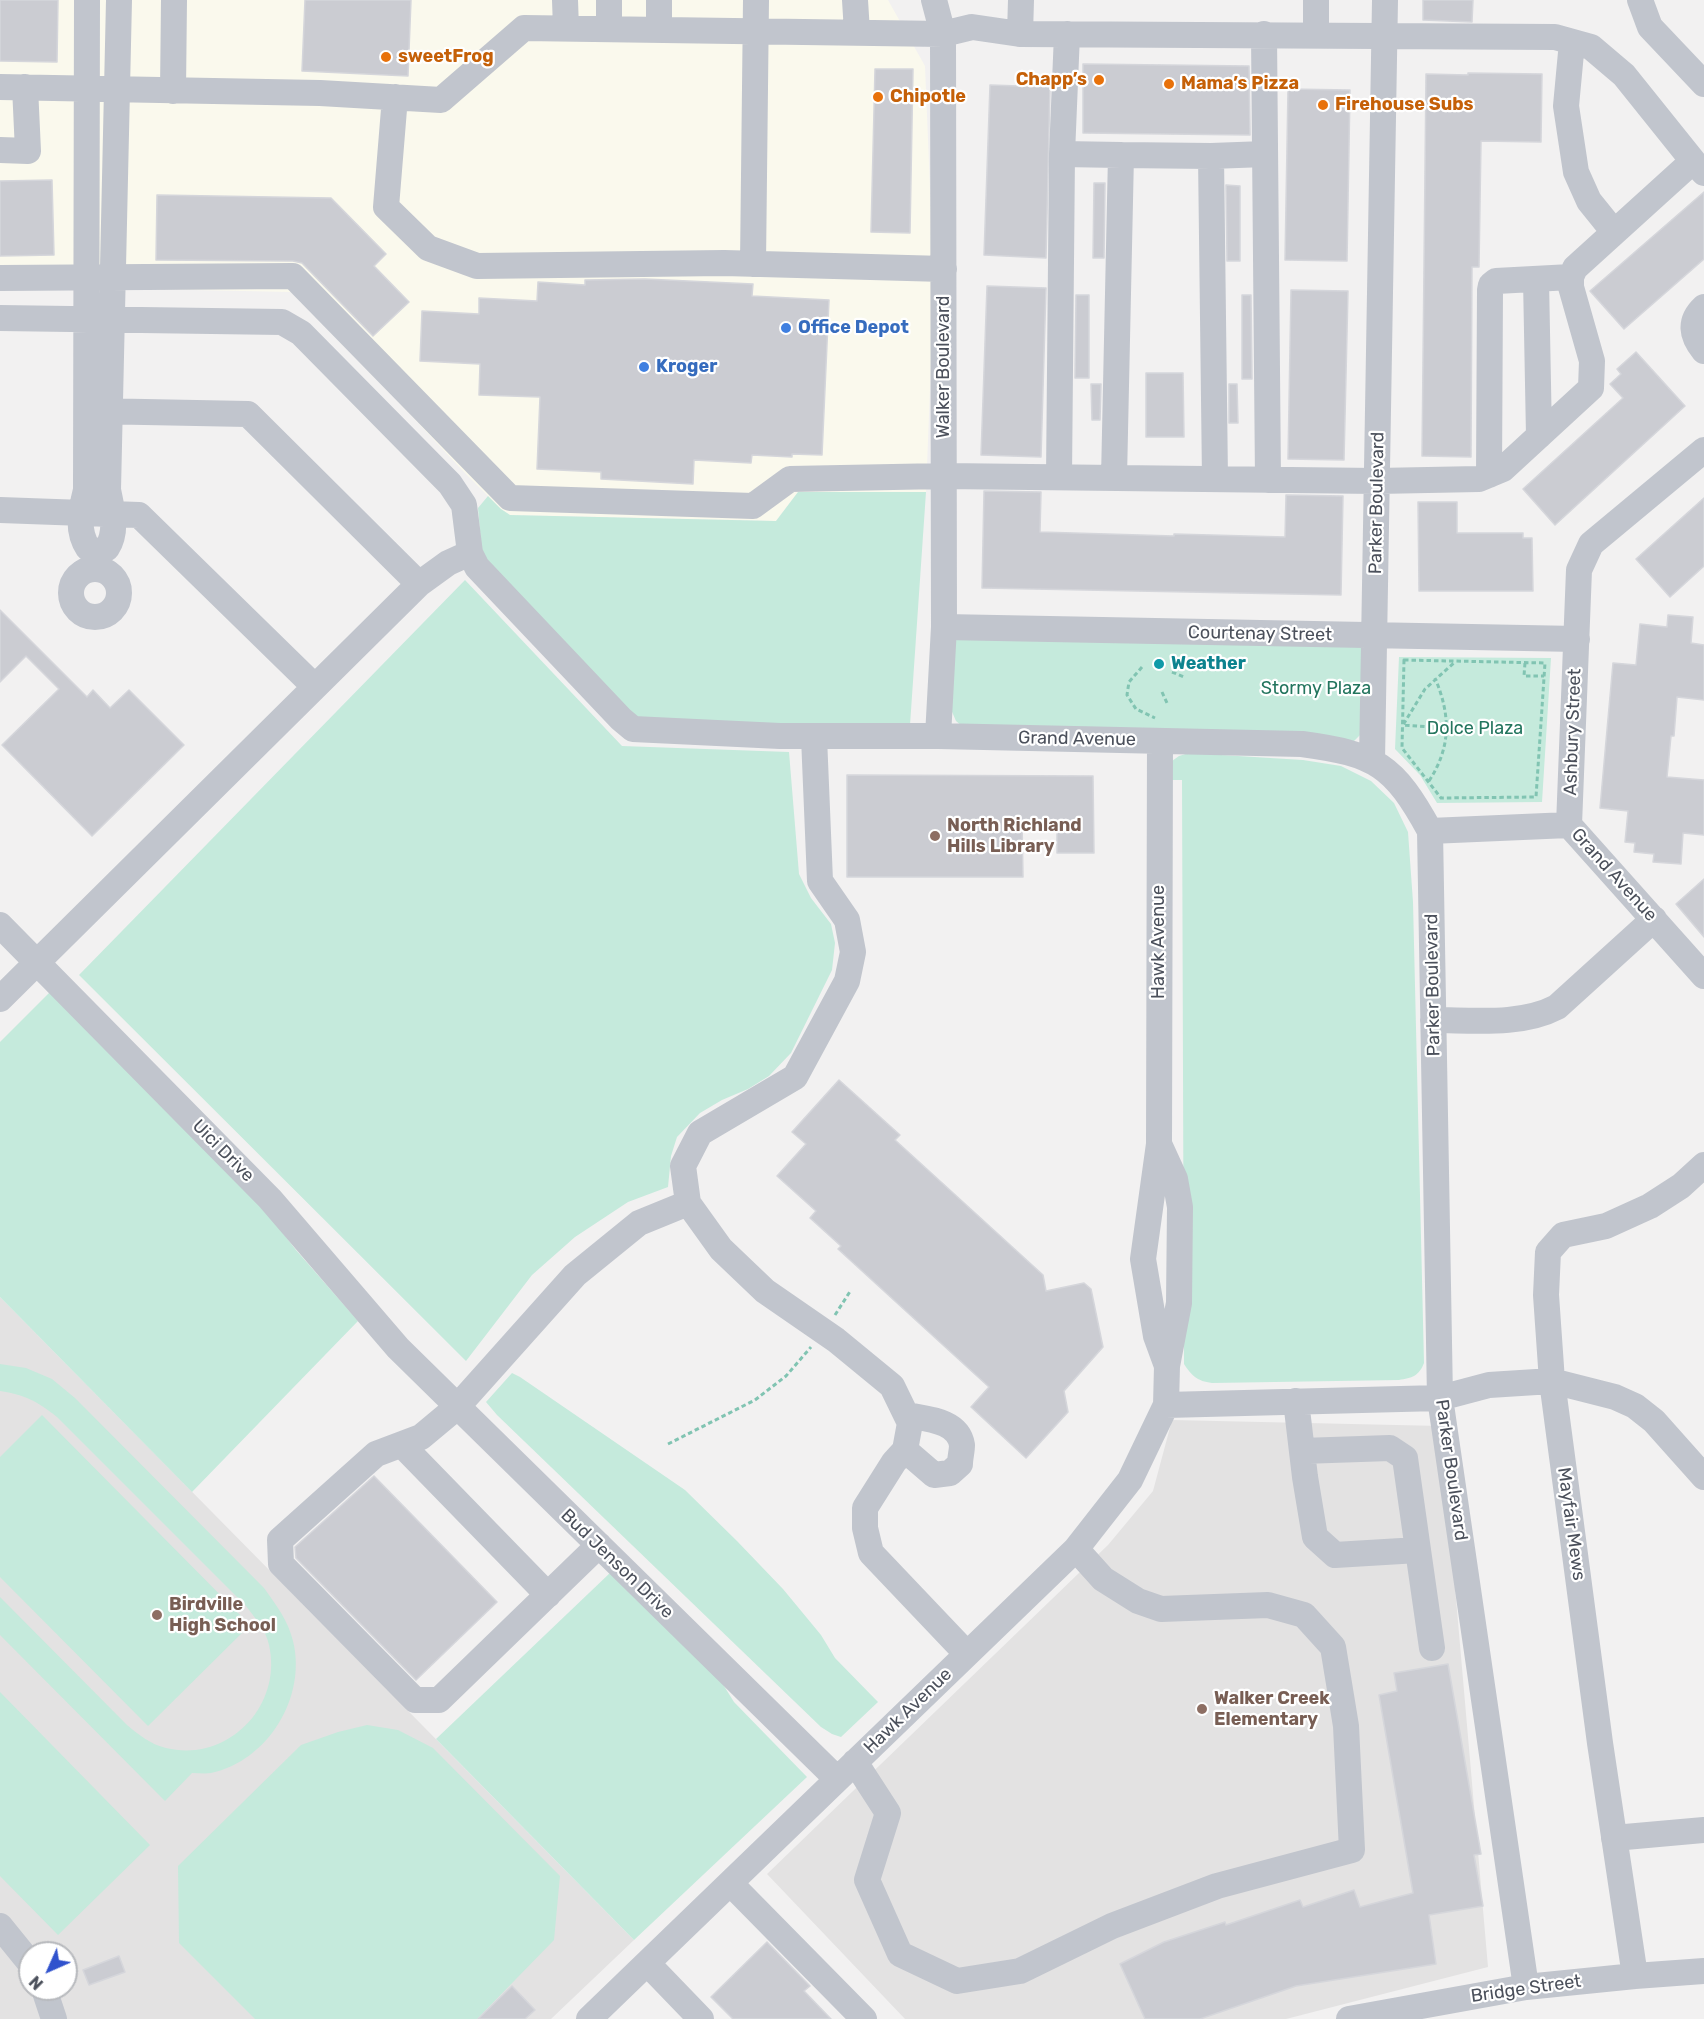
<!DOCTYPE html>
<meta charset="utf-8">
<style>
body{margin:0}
#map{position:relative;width:1704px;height:2019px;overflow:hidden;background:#f2f1f1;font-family:Rubik,sans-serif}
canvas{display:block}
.north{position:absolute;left:18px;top:1941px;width:60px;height:60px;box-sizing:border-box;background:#fff;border:2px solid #b7b9bd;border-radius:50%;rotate:225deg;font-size:16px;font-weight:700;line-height:24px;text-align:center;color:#4b505b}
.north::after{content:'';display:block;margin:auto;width:21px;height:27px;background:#3052cd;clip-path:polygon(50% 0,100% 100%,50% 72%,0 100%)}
</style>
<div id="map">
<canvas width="1704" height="2019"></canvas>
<div class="north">N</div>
</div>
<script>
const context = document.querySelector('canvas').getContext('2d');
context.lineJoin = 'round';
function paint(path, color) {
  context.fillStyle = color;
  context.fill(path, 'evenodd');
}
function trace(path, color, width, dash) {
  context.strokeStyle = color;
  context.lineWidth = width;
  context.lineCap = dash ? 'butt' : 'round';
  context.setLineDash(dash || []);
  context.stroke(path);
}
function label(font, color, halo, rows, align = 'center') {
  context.font = font + ' Rubik,sans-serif';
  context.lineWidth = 4.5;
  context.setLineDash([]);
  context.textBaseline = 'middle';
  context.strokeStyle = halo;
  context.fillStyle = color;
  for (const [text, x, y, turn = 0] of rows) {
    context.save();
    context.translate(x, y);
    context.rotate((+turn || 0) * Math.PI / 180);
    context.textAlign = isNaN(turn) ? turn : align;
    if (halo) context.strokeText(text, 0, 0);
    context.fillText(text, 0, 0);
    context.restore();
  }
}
const commercial = new Path2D(`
 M0,0H888L925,66L934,286L926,492H798L776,521L510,515L501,509L465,473L303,300L291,292L0,286Z`);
const education = new Path2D(`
 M0,1297L634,1940L551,2019H0ZM30,1953H66V1989H30Z
 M1172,1420L1441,1426L1488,1967L1286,2019H905L767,1874L1108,1545L1153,1491Z`);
const green = new Path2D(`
 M798,492H926L910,725L648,722L629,713L482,554L478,508L488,496L501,509L510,515L776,521Z
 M465,580L622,746L789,752L799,874L811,898L831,924L835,943L832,970L791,1053L769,1076L748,1089L722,1100L700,1113L677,1137L671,1156L668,1187L628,1202L575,1237L532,1275L466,1361L79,975Z
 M960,637L1363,646V732L1354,741H1342L963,727L956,721L950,707L954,642Z
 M1399,657L1551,658L1542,802L1437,803L1420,775L1395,749Z
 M1189,753L1303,760L1341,766L1371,781L1394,803L1408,832L1413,902L1424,1363C1419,1376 1412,1378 1399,1380L1212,1383C1197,1381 1192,1376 1184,1364L1182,780H1170L1172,761L1179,756Z
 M50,992L264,1209L296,1250L358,1321L192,1492L0,1297V1042Z
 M0,1364L26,1368L52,1379L75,1398L264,1588C276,1605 288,1620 293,1641C307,1697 268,1761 211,1773C205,1774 198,1773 192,1773L165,1801L0,1635V1597L127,1725C139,1735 150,1744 166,1748C227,1763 283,1707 269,1645C266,1630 255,1618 246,1606L57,1417C37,1401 25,1395 0,1391Z
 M512,1373L520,1377L685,1490L737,1541L783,1589L821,1635L835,1658L878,1702L841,1737L832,1734L821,1727L497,1415L486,1402Z
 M42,1415L250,1625L148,1726L0,1577V1457Z
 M611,1572L709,1662L734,1702L807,1777L634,1940L436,1739Z
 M0,1692L150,1845L58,1935L0,1876Z
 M367,1725L398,1730L433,1748L560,1876L554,1940L477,2019H255L179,1943L178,1866L301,1745L338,1732Z`);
const building = new Path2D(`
 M0,0H58L57,62L0,61Z
 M305,0H411L408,76L302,71Z
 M1423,0H1473L1472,22L1423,20Z
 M1083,64L1249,66L1250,135L1083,133Z
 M875,69H913L910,233L871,232Z
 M1468,73L1542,74L1541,142L1481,141L1479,267H1472L1471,457L1422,456L1426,74L1468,75Z
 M990,85L1050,87L1046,258L984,255Z
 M1288,89L1350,90L1347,261L1285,260Z
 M52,180L54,255L0,256V181Z
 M1094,183H1105L1104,258H1093Z
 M1226,185L1240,186V261H1227Z
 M1704,192V259L1624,329L1590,291Z
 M157,195L331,198L386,254L374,266L409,302L373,336L302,263L293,261L156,260Z
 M645,279L753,284L752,296L829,300L822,455L792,454V457L752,455L751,463L694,460L693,484L601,479V472L537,469L540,397L479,395L480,364L420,361L422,311L479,314V298L537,301L538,282L585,285V280Z
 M987,286L1046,288L1041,457L981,455Z
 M1291,290L1348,291L1344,460L1288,459Z
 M1076,295H1089V378H1075Z
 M1242,295H1251L1252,379H1242Z
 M1636,352L1685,406L1555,525L1523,489L1623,398L1610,384L1621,374L1617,369Z
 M1146,373H1183L1184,437H1146Z
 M1091,384H1101L1100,420H1092Z
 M1229,384H1237L1238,423H1229Z
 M984,491L1041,492L1040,532L1174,536V534L1285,537L1286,495L1343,496L1341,595L982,588Z
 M1704,498V566L1670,597L1636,559Z
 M1418,502H1457V533H1523V538H1532L1533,591H1419Z
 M0,610L87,697L93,690L110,708L129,690L184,745L92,836L2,745L59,689L26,656L0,682Z
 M1668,615L1693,617L1691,643L1704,645V700L1677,697L1674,736H1671L1667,777L1704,780V835L1683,833L1681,864L1653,862L1654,854L1634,852L1635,843L1625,842L1628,811L1600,808L1613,663L1636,665L1640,624L1667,627Z
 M847,775L1093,776L1094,853H1057V820H1022L1023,877H847Z
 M1704,879V937L1676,904Z
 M839,1080L900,1135L895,1140L1043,1275L1046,1291L1084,1283L1091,1289L1103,1347L1064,1391L1068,1412L1026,1458L971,1407L989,1387L838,1249L841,1246L810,1218L816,1211L777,1176L806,1144L792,1132Z
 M374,1476L497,1602L416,1680L296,1558L295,1547Z
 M1448,1664L1481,1854L1474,1855L1483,1906L1429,1915L1436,1964L1296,1986L1200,2019H1145L1120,1964L1164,1942L1225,1922L1226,1925L1300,1900L1303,1907L1354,1890L1360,1907L1413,1893L1379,1695L1397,1691L1394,1673Z
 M767,1942L810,1986L804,1991L831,2019H733L711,1997Z
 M119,1956L125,1972L89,1985L83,1970Z
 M512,1986L535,2010L525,2019H478Z`);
const path = new Path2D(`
 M1404,660L1545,663L1536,797L1441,798L1402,748Z
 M1525,663L1524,676H1544
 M1142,667L1129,682L1127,695L1136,709L1155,718
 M1172,672L1184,677
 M1162,692L1167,703
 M1447,728L1403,725L1425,689L1455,662
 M1429,781C1451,747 1451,716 1435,678
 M835,1315L851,1290
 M668,1444L755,1400L786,1376L811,1347`);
const minor = new Path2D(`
 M87,0L86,490C81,510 76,530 88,548L99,552L107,548C118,531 112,509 108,490L119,0
 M565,0L566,28
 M609,0V29
 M659,0V30
 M855,0L857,32
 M934,0L943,34L944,627L938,736
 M1316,0V34
 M1640,0L1650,27L1704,84
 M1020,34L1021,0
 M1264,34L1268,480
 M1572,42L1566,106L1576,172L1589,201L1614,232
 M0,87L320,93L441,100L524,28L943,34L972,27L1020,34L1555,37L1591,47L1624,75L1693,161
 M173,91L174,0
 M395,97L386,207L428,248L477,266L724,263L944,269
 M0,150L28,151L25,87
 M1062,154L1121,155
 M1211,156L1265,154
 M753,264L756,0
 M0,278L293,276L510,498L753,506L790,479L944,476L1377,481L1479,479L1503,469L1591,388L1592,361L1571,287V277L1575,268L1693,161L1704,173
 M1536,279L1539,436
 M1704,307C1689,321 1691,335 1704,351
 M0,318L282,322L301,333L450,484L464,505L470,553L477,567L621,719L633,729L780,736H938L1302,744C1376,754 1394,765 1430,831L1440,1398L1526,1987
 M93,411L248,414L419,584
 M1489,475L1490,290L1491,285L1496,281L1571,277
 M1059,477L1062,154L1067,34
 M1114,478L1121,155L1211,156L1215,479
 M0,510L139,515L315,687
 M71 593a24 24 0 1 1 48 0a24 24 0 1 1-48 0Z
 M944,627L1577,639
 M1160,741L1159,1144L1143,1259L1156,1336L1167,1366
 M1372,761L1385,0
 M1569,825L1579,570L1591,544L1704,450
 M1430,831L1569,825L1704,976
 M0,925L270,1199L398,1348L837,1779
 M0,999L419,584L448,563L470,553
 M1433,1020C1472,1020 1521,1026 1557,1007L1654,919
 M688,1203L721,1249L765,1291L836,1340L892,1386L910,1423L905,1450L894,1462L865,1508V1528L871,1553L967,1654
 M1296,1401L1305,1477L1315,1537L1335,1555L1418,1550L1405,1458L1390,1448L1302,1451
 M1166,1405L1440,1398L1489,1385L1552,1381L1615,1397L1635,1406L1654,1421L1704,1477
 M402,1445L548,1595
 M905,1450L934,1475L950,1473L960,1464C960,1458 962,1451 962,1445C958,1420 926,1419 906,1415
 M599,1545L439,1700H415L281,1564L280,1540L376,1454L421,1437L457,1407L575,1275L639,1223L688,1203L683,1166L700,1133L795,1077L847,981L853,952L847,920L820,881L814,737
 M1418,1550L1432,1648
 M855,1762L888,1813L867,1880L900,1954L957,1981L1020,1971L1112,1926L1217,1886L1352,1850L1346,1726L1333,1647L1304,1615L1268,1605L1161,1609L1138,1601L1103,1579L1076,1549
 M1614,1838L1704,1830
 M730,1883L864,2019
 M0,1926L30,1963
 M647,1963L701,2019
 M1635,1976L1600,1743L1552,1381L1546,1295L1548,1252L1563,1235L1606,1226L1650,1206L1681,1186L1704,1165
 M44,1989L54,2019
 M589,2019L1076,1549L1130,1480L1166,1405L1167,1366L1179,1303L1180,1207L1175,1179L1159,1144
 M1349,2019L1526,1987L1635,1976L1704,1971`);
const markers = [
 [386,57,6,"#e8710a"],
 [1099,80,6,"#e8710a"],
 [1169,84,6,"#e8710a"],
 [878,97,6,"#e8710a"],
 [1323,105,6,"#e8710a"],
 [786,328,6,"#3f7fe0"],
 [644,367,6,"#3f7fe0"],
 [1159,664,6,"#0f9aa8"],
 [935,836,6,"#8d6e63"],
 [157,1615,6,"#8d6e63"],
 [1202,1709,6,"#8d6e63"]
];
const foodNames = [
 ["sweetFrog",398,57],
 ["Chapp’s",1087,80,"right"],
 ["Mama’s Pizza",1181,84],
 ["Chipotle",890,97],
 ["Firehouse Subs",1335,105]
];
const shopNames = [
 ["Office Depot",798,328],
 ["Kroger",656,367]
];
const streetNames = [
 ["Walker Boulevard",944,367,-90],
 ["Parker Boulevard",1377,503,-89],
 ["Courtenay Street",1260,634,1],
 ["Ashbury Street",1573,732,-88],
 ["Grand Avenue",1077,739,1],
 ["Grand Avenue",1614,875,48],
 ["Hawk Avenue",1159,942,-90],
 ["Parker Boulevard",1433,985,-91],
 ["Uici Drive",223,1151,45],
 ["Parker Boulevard",1451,1470,82],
 ["Mayfair Mews",1571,1524,82],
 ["Bud Jenson Drive",617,1564,44],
 ["Hawk Avenue",908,1711,-44],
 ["Bridge Street",1526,1989,-8]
];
const cultureNames = [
 ["Weather",1171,664]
];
const parkNames = [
 ["Stormy Plaza",1316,689],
 ["Dolce Plaza",1475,729]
];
const educationNames = [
 ["North Richland",947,826],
 ["Hills Library",947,847],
 ["Birdville",169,1605],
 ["High School",169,1626],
 ["Walker Creek",1214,1699],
 ["Elementary",1214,1720]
];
paint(commercial, '#faf9ed');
paint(education, '#e3e2e2');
paint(green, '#c5eadc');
paint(building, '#cbccd2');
trace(building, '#d5d6db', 1.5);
trace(path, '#81c4b2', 3, [4.5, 3]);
trace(minor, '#c1c5cd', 26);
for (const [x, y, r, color] of markers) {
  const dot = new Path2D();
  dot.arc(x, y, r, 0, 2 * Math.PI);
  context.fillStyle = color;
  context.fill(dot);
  trace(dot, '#fff', 2);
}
label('bold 18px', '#c56008', '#fff', foodNames, 'left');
label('bold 18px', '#366cbe', '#fff', shopNames, 'left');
label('18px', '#4b505b', '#fff', streetNames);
label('bold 18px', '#0d838f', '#fff', cultureNames, 'left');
label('18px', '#23755e', '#fff', parkNames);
label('bold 18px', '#785e54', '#fff', educationNames, 'left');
</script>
